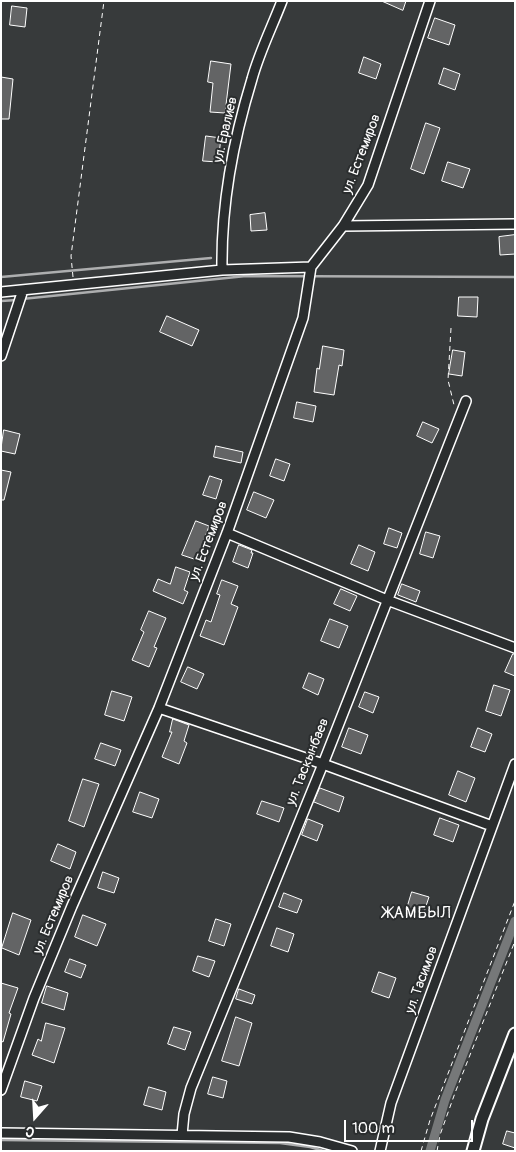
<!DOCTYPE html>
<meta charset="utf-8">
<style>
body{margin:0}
#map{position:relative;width:516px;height:1152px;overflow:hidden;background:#373a3b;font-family:Pangolin,sans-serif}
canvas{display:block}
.frame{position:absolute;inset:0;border:2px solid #fff;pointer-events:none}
.north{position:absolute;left:10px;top:1092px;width:50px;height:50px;-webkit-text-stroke:4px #2a2d2e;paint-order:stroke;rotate:199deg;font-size:14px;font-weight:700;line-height:20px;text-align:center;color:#fff}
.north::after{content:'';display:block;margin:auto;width:18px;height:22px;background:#fff;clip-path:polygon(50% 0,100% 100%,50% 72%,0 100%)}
.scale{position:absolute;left:344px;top:1120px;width:129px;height:22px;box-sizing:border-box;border:2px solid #fff;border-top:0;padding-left:6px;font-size:15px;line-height:18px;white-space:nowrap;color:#fff;-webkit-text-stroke:4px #2a2d2e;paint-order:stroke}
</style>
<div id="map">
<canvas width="516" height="1152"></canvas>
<div class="frame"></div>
<div class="north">С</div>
<div class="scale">100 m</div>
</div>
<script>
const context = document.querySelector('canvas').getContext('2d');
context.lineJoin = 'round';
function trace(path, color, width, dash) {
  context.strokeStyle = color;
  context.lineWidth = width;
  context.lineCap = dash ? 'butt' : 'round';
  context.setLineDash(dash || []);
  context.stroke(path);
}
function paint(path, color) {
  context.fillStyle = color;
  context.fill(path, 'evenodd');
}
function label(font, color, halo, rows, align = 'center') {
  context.font = font + ' Pangolin,sans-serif';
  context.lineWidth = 4;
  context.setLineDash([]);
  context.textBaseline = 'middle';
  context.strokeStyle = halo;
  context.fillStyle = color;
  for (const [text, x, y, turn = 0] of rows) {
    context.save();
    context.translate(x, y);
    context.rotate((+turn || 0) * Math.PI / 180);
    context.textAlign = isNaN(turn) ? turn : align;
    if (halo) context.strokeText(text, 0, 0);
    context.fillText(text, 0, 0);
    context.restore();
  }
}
const stream = new Path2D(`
 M1,277L211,258
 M22,299L246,276L515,277
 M1,301L17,300
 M1,1140L280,1143L310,1147L324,1151`);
const canal = new Path2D(`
 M430,1151L445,1100L515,921`);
const building = new Path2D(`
 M382,1H406L403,10Z
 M12,6L27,8L25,27L10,25Z
 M435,18L455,25L449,45L428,38Z
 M364,57L381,64L376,79L359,73Z
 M211,61L231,64L225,113L210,112L213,83L208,82Z
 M444,68L460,74L455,90L439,84Z
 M1,77L13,79L9,119H1Z
 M426,123L440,128L424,174L411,169Z
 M206,136L221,138L218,162L203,161Z
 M448,162L470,169L463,188L442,181Z
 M265,213L267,230L251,231L250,215Z
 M515,235V254L500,255L499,237Z
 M459,297H478L477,317L458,316Z
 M167,316L199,330L192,346L160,332Z
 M323,346L344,350L342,366L339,365L334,395L314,392L317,368L319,369Z
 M453,350L465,352L462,376L449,374Z
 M297,402L316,406L313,422L294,418Z
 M423,422L439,429L432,443L417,436Z
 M4,430L20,434L15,454L1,451Z
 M216,446L243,452L241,463L214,457Z
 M276,459L290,464L284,481L270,476Z
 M1,470L11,472L4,500H1Z
 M210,476L222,480L216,499L203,495Z
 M254,492L274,500L266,518L247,510Z
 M196,521L209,526L197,560L182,555Z
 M389,528L402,533L397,548L384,544Z
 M426,532L440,536L433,558L420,554Z
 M239,545L252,550L251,553H253L248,568L233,562Z
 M359,545L375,552L368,571L351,564Z
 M176,567L190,572L184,590L188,592L183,604L153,591L158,579L170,584Z
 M222,580L238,586L231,604L238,607L224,645L200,636L206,620L211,622L220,595L217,594Z
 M402,584L420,591L416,602L398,595Z
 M341,589L357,596L350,611L334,604Z
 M149,611L166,618L154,647L157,648L149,667L132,660L144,632L141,630Z
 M330,619L348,626L339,648L321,641Z
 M513,654H515V676L505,672Z
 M188,667L204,674L197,689L181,682Z
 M309,673L324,679L318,695L303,688Z
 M494,685L510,690L501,716L486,711Z
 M112,691L132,697L124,721L105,715Z
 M365,692L379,697L373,713L359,707Z
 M173,719L189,725L184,741L187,743L179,764L162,757L172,732H170Z
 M349,728L368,735L361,754L342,747Z
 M478,728L492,734L485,752L471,747Z
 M101,743L121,750L115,766L95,759Z
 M458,771L475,778L466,802L449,795Z
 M83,779L99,784L84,827L69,821Z
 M320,788L344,797L339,812L314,802Z
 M140,792L159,799L152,818L133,812Z
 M262,801L284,808L279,822L257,814Z
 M440,818L459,825L453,842L434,835Z
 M308,819L323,825L317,841L302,835Z
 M58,844L76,852L70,869L51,861Z
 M103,872L119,878L114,893L98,888Z
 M412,892L429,897L422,918L406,912Z
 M284,893L302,900L297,913L279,907Z
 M13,913L31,920L19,955L2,948Z
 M83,915L106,924L97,946L75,937Z
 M216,919L231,924L224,946L209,941Z
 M277,928L294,934L288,952L271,946Z
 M198,956L215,961L209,977L193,971Z
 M70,959L86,965L81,978L65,972Z
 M379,972L396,978L389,998L372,992Z
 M1,983L18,988L9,1013L11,1014L3,1042L1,1041Z
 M47,986L68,993L64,1010L42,1003Z
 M239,989L255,995L252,1004L236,999Z
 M236,1017L252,1023L239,1066L222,1061Z
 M46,1023L65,1028L54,1063L32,1055L38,1039L41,1041Z
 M174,1027L191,1032L185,1050L168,1044Z
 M213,1077L227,1081L223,1098L208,1094Z
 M25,1081L42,1086L37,1101L21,1097Z
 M149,1087L166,1092L162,1110L144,1105Z
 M507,1131L515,1133V1148L503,1144Z`);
const path = new Path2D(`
 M73,277L71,256L104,1
 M451,328L448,380L454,405
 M421,1151L430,1120L515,901
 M437,1151L440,1135L455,1093L515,941`);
const minor = new Path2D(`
 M343,226L515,224
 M222,270C221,206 233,141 252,79C259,53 272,27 282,1
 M1,292L222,270L311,267
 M1,356L23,290
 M227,533L387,600L515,648
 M159,708L323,764L492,826
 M1,1090L34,998L72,906L159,708L227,533L303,318L311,267L343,226L368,185L430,1
 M1,1133L289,1137L320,1142L352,1151
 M182,1135L184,1114L191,1088L323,764L466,401
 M380,1151L391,1103L515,764`);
const major = new Path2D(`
 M473,1151L482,1119L515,1034`);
const streetNames = [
 ["ул. Ералиев",226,130,-77],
 ["ул. Естемиров",362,154,-69],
 ["ул. Естемиров",209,541,-69],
 ["ул. Таскынбаев",308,762,-68],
 ["ул. Естемиров",54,915,-67],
 ["ул. Тасимов",422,980,-70]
];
const quarterNames = [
 ["ЖАМБЫЛ",417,914]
];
trace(stream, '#adaeaf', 2.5);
trace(canal, '#767879', 9);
paint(building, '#636465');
trace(building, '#fff', 1);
trace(minor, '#fff', 12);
trace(major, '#fff', 15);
trace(path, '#fff', 1, [5, 4]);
trace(minor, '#2a2d2e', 9);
trace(major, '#2a2d2e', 11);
label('14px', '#fff', '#2a2d2e', streetNames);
context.letterSpacing = '1px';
label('16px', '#fff', '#2a2d2e', quarterNames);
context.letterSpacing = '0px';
</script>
